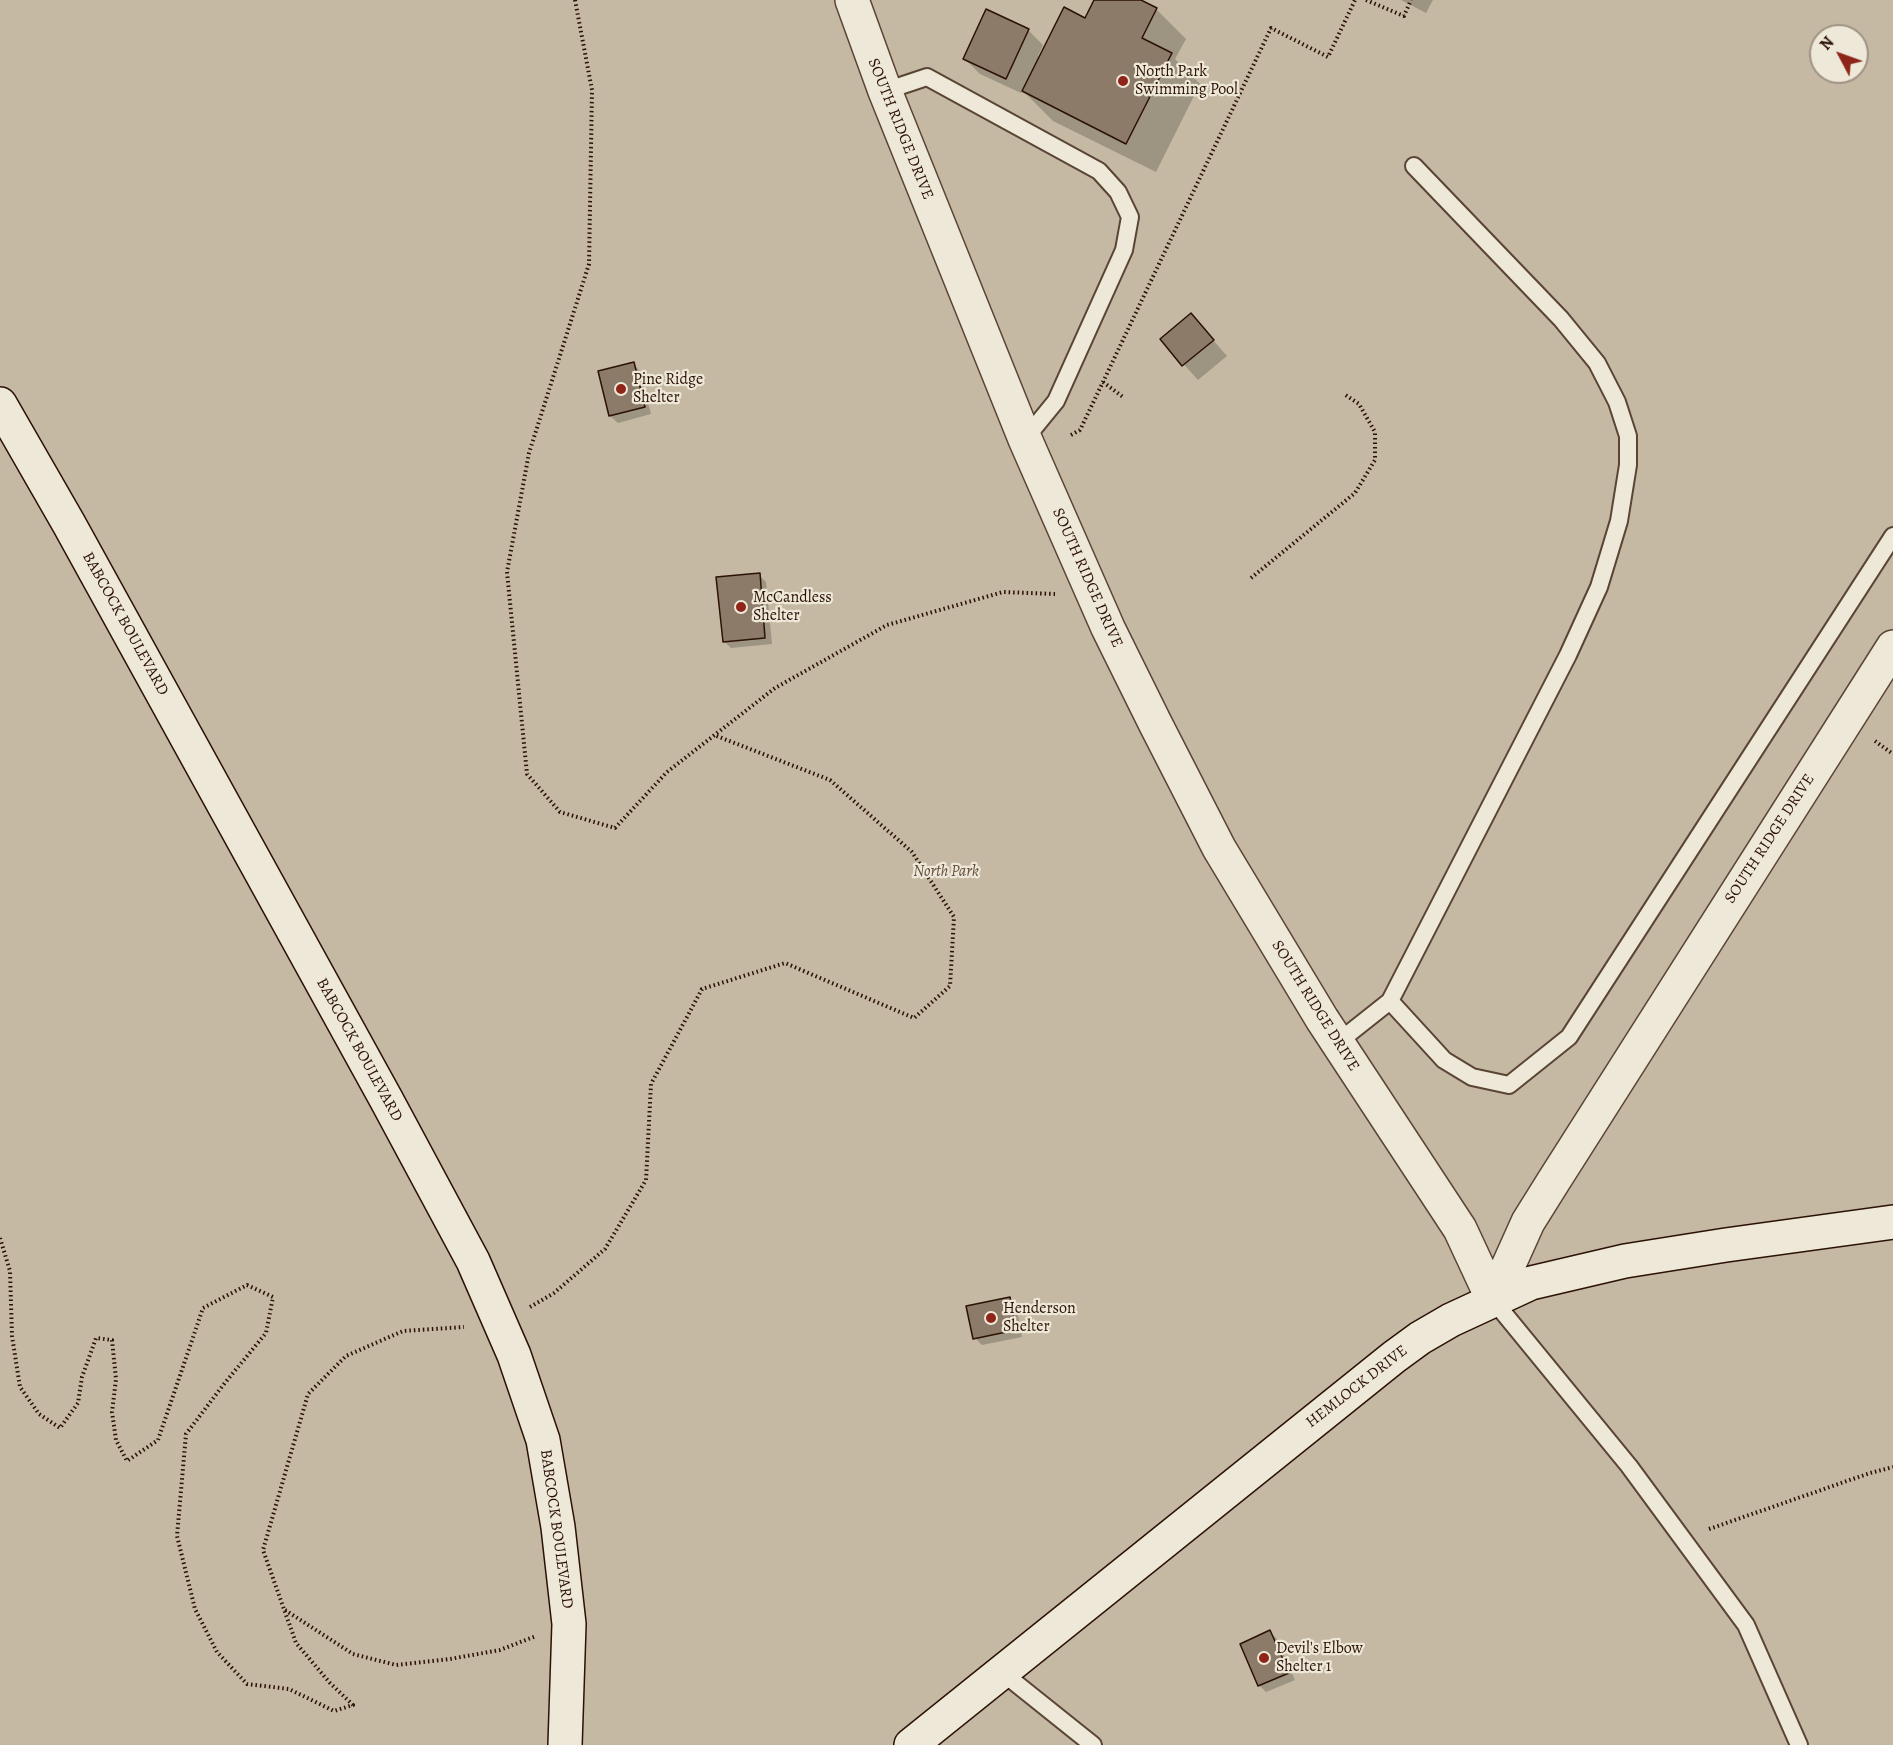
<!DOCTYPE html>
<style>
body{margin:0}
#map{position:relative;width:1893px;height:1745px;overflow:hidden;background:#e4dcc3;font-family:Alegreya,serif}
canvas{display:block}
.north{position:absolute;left:1809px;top:24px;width:60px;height:60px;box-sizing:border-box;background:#ede8d8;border:2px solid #a09284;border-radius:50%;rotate:311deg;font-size:16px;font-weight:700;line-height:24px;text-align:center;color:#2c1105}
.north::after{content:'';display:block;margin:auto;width:21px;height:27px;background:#8f2418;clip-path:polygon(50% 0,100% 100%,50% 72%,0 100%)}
</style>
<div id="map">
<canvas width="1893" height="1745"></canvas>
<div class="north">N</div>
</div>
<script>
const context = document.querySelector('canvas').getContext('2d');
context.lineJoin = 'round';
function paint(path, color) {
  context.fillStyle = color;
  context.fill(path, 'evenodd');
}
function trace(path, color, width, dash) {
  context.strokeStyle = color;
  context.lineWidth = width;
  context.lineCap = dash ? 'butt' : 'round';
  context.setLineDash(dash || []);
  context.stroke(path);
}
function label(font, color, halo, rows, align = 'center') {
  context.font = font + ' Alegreya,serif';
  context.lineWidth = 4.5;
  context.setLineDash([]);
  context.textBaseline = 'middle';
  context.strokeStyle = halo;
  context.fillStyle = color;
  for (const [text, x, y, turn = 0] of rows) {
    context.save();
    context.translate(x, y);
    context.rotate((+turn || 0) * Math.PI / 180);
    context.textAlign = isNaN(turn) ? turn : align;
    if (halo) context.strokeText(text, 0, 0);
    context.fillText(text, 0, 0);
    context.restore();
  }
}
const green = new Path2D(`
 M0,0H1893V1745H0ZM1821,36H1857V72H1821Z`);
const shadow = new Path2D(`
 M1096,0H1138L1156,9L1186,39L1175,59L1200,84L1156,172L1053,121L1022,90L1021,93L980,74L965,59L1028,30L1043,45L1038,56L1040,57L1086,20Z
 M1401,0H1433L1426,13Z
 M1191,315L1227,356L1198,380L1162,340Z
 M633,364L640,371L651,414L618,423L610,416Z
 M759,575L766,582L772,644L731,648L724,641Z
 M1009,1298L1016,1305L1022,1337L982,1345L975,1338Z
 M1270,1632L1277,1639L1295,1680L1266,1692L1259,1685Z`);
const building = new Path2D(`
 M1094,0H1141L1157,8L1142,38L1172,53L1126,144L1022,91L1064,7L1085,18Z
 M986,9L1029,29L1006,79L963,59Z
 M1191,313L1214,340L1182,366L1160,339Z
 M634,362L645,407L609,416L598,371Z
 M760,573L765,638L723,642L716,577Z
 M1010,1297L1016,1330L973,1339L966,1306Z
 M1270,1630L1289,1673L1258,1686L1240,1644Z`);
const path = new Path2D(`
 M575,0L592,90L589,264L529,453L507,572L527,774L560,812L615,828L667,772L775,688L887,625L1003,592L1055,594
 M1366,0L1404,16L1411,0
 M1103,382L1123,397
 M1071,435L1080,430L1103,382L1271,28L1328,57L1355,0
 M1251,578L1355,493L1375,460V432L1359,404L1344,394
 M1875,741L1893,754
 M0,1238L10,1271L12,1336L20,1387L39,1414L60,1428L78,1403L82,1377L96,1338L112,1340L116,1379L112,1412L116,1440L127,1461L158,1440L203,1308L247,1285L273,1297L266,1333L224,1384L186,1434L177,1536L195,1609L217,1652L247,1684L289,1689L334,1711L353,1705L330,1683L296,1643L263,1550L308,1394L346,1356L403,1331L464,1327
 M530,1307L554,1293L605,1249L646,1180L651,1084L702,989L785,963L914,1018L950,986L954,917L912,852L830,780L714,735
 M1709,1529L1870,1473L1893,1467
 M285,1610L353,1654L396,1665L450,1659L500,1650L536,1636`);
const lane = new Path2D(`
 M885,91L927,77L1099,171L1118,192L1130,217L1124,250L1056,401L1025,439
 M1390,1001L1444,1060L1472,1077L1509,1085L1569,1037L1893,536
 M1337,1043L1390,1001L1568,655L1599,587L1619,521L1628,465V436L1617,402L1597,363L1561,319L1414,166
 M1493,1300L1629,1466L1746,1625L1799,1745
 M1003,1673L1093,1745`);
const street = new Path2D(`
 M852,0L885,91L1025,439L1108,628L1155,723L1219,848L1322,1019L1460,1229L1493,1300
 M1493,1300L1528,1222L1553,1182L1893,647`);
const secondary = new Path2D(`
 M0,404L69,524L386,1099L473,1261L514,1355L543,1440L558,1527L569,1624L565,1745
 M911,1745L1394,1357L1420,1338L1451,1320L1531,1283L1625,1261L1726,1245L1893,1222`);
const markers = [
 [1123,81,6,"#8f2418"],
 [621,389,6,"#8f2418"],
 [741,607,6,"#8f2418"],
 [991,1318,6,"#8f2418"],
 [1264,1658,6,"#8f2418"]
];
const poiNames = [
 ["North Park",1135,72],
 ["Swimming Pool",1135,90],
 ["Pine Ridge",633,380],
 ["Shelter",633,398],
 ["McCandless",753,598],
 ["Shelter",753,616],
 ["Henderson",1003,1309],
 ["Shelter",1003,1327],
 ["Devil's Elbow",1276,1649],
 ["Shelter 1",1276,1667]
];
const streetNames = [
 ["SOUTH RIDGE DRIVE",900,129,68],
 ["SOUTH RIDGE DRIVE",1087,578,66],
 ["BABCOCK BOULEVARD",125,624,61],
 ["SOUTH RIDGE DRIVE",1770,839,-57],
 ["SOUTH RIDGE DRIVE",1315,1006,58],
 ["BABCOCK BOULEVARD",359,1050,61],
 ["HEMLOCK DRIVE",1357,1387,-38],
 ["BABCOCK BOULEVARD",556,1529,82]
];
const parkNames = [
 ["North Park",946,872]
];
paint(green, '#c5b9a3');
paint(shadow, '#0003');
paint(building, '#8c7b68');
trace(building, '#2c1105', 1.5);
trace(lane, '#5a4434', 20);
trace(street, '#5a4434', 36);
trace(secondary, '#2c1105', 36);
trace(path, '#2c1105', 4, [1.5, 3]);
trace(lane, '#ede8d8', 16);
trace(street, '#ede8d8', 33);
trace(secondary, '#ede8d8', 33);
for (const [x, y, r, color] of markers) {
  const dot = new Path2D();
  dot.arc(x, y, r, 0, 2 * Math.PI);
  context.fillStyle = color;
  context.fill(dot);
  trace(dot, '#ede8d8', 2);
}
label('16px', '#2c1105', '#ede8d8', poiNames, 'left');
label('16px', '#2c1105', '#ede8d8', streetNames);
label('italic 16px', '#624c3c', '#ede8d8', parkNames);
</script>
